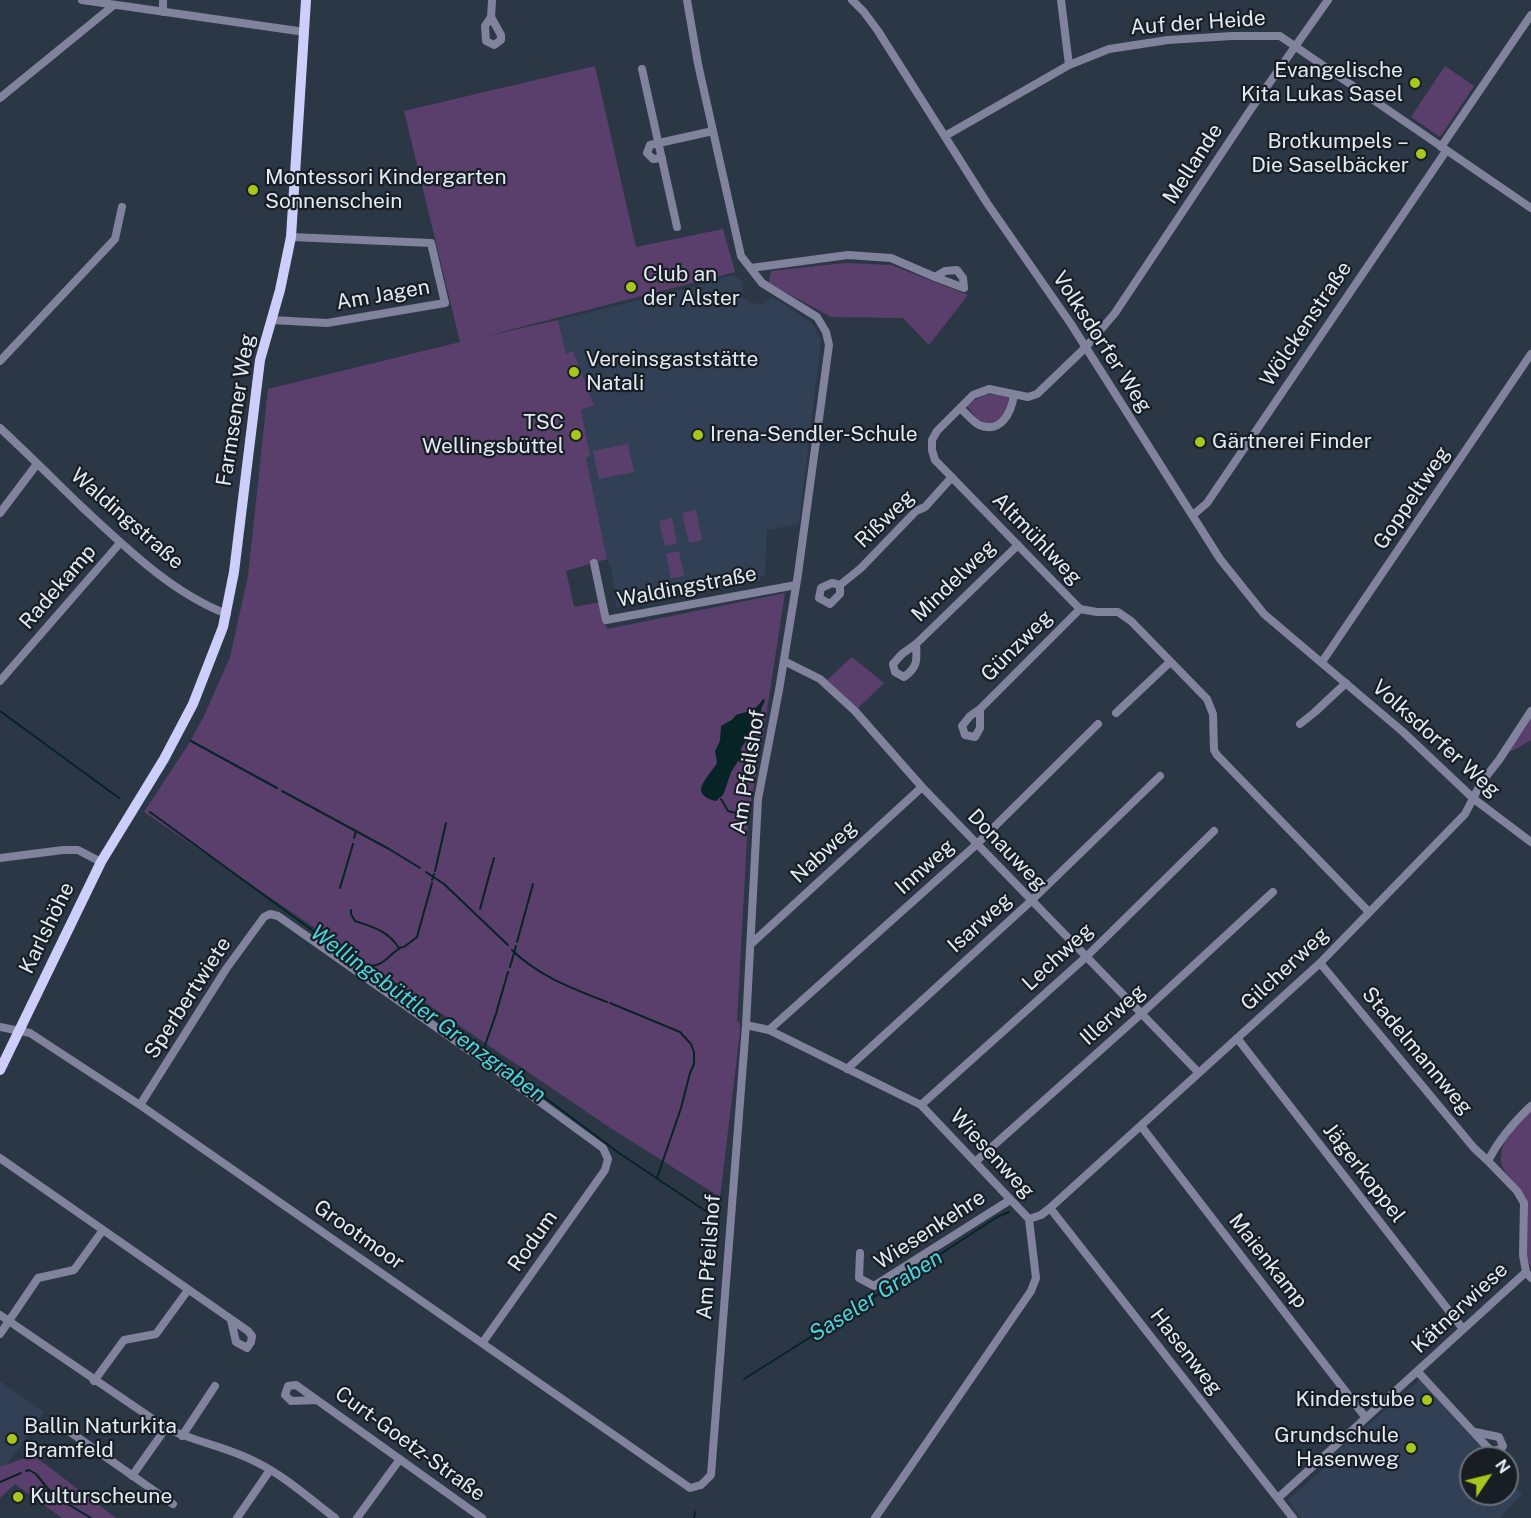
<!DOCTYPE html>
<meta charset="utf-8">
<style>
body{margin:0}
#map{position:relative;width:1531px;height:1518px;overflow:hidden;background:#2c3746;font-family:"Public Sans",sans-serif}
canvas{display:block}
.north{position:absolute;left:1459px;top:1446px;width:60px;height:60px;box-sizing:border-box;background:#191e25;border:2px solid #697077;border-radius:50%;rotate:55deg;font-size:16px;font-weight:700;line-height:24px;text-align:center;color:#e2eaf3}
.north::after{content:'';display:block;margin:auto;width:21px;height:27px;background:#a8c71c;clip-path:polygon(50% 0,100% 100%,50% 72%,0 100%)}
</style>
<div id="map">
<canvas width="1531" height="1518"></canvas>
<div class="north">N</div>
</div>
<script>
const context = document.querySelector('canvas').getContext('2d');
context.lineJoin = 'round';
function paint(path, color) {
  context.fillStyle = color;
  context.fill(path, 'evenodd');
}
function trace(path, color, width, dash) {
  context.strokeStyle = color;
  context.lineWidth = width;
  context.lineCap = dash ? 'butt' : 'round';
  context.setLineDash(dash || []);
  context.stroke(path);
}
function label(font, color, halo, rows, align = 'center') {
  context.font = font + ' "Public Sans",sans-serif';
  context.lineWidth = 4.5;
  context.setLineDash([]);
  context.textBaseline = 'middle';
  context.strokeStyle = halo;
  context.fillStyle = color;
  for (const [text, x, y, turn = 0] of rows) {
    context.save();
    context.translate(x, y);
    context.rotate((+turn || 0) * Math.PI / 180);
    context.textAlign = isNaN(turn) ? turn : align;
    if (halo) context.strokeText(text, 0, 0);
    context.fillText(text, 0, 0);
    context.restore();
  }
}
const built = new Path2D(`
 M733,275L743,282L741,296L751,303L763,304L772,297L812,323L821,341L799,524L767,530L765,575L760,576V581L617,608L611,568L607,559L586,457L581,410L594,404L572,351L566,354L558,320L697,286Z
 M1420,1380L1490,1458H1471V1494H1507V1477L1522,1494L1500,1518H1301L1288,1500L1335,1458L1333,1455Z
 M0,1381L44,1412L6,1466L0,1467Z`);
const green = new Path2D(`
 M595,66L636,247L723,229L735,272L482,337L558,320L566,354L573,351L594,405L581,410L590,456L586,458L607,559L566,571L574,607L601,602L607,629L785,593L765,723L748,819L737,1021L740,1023V1032L720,1197L609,1127L144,812L188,745L204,716L230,657L248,576L268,389L460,342L404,111ZM763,699L759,728L750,735L741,748L740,758L731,772L724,792L712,800L704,796L701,790L708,775L717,763L720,740L725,723L732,720L736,715C749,713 756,710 763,699Z
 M1445,66L1474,86L1440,137L1411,117Z
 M846,263L891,265L968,295L929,345L903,318L831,317L769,283L771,271Z
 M987,394L1008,396L1009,398C1006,415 997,429 978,420L967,406L975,400Z
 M628,444L634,472L599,479L593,451Z
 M696,510L702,540L689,543L682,513Z
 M672,518L677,543L665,546L659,521Z
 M679,551L684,576L671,578L666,554Z
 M852,657L884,683L858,708L827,680Z
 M1531,715V740L1514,750L1507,752Z
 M1531,1111V1268C1530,1264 1527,1259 1526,1255C1523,1238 1530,1220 1526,1203C1523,1190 1514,1184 1506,1173C1490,1151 1515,1125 1531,1111Z
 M33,1455L116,1518H62L15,1484L0,1498V1467Z`);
const water = new Path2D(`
 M763,699L765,700L761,709L759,728L750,735L741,748L740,758L731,772L723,795L716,801C686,793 710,777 717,763L715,751L720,741L721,726L732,720L736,715C748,711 756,711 763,699Z`);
const stream = new Path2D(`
 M0,711L119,798
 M191,741L277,788
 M282,791L389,849L420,868
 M721,799L728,811L747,816
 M150,812L368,971L512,1073L619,1153L707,1212
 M354,838L356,831
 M435,871L446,823
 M426,872L444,884L508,945
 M432,880L434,874
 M340,888L353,844
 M480,909L494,858
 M351,910V914L355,921C373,927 388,931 399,948
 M517,942L533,884
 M404,947L417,937L432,883
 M512,950C538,976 574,989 607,1002
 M510,967L516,946
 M368,971L370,966C383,967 391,952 402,947
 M610,1003L680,1032L691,1044L694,1052V1064L690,1073L681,1108L657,1178
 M497,1010L508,972
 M483,1051L497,1011
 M744,1379L876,1296L997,1217L1009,1212
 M26,1471L29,1470L36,1474L53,1495L91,1518
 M0,1482L21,1473
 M694,1518L695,1512`);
const minor = new Path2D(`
 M82,0L305,32
 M852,0L864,12L878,31L987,203L1071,324L1220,559L1264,614L1402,731L1474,799L1531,842
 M1061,0L1069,65
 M1328,0L1251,109L1115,313L1086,347L1037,394L1028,397L989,389L973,395L937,431L932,440V450L935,460L1080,609L1097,612H1118L1131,621L1207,699L1213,714L1214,750L1217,755L1369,912
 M163,12V0
 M491,17L501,35V40L494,45L486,41L485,26L491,17L492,0
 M642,69L677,227
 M0,98L114,5
 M945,136L1069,65L1109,49L1168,40L1232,36H1280L1531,208
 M1441,147L1531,15
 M662,158L653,159L647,153L650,145L713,131
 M751,268L848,255L891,258L935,277L945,271L957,270L963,278L964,288L935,277
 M271,320L327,323L445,303L431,243L291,237
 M0,361L115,239L122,207
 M960,408C966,413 973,422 979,425C1001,434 1011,413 1014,395
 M0,428C28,454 55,481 83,508C125,547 172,593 227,614
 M0,513L37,464
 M1193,515L1207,503L1446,151
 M594,563L606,620L796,585
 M840,585L832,583L821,588L819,598L830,604L840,594V585L861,568L916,511L925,507L952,477
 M916,644C917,660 918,667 904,677L895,672L893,664L902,654L916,644L1018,545
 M784,661L820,679L855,711L922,787L1199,1073
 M1322,662L1531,354
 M0,681L120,543
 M980,709V728L975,737L965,735L962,726L970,716L980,709L1080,609
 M1116,713L1170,662
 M1300,724L1315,712L1346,683
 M0,858L63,850H78L101,862
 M751,944L922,787
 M1320,963L1474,1148L1488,1161
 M746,1025L769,1030L921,1105L1029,1219L1036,1278L1031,1291L875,1518
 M0,1027L30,1033L140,1105L690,1488L701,1485L711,1475L746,1025L758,799L779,690L798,574L829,345L826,332L817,317L762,283L741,256L698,64L687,0
 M769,1030L977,844L1098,724
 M1237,1038L1463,1329
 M847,1069L1031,901L1160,776
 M140,1105L226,969L264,917L270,914L278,916L477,1056L603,1148L608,1159L605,1170L483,1342
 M921,1105L1086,957L1214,831
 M1531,1106C1513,1123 1499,1139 1488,1161L1517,1191L1524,1203L1523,1255L1526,1272L1531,1278
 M1141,1126L1366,1418
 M0,1158L248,1331L252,1336L251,1342L247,1348L236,1342L231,1320
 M975,1162L1141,1014L1273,892
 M1050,1208L1293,1518
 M1029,1219L1041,1215L1050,1208L1320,963L1465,814L1481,783L1499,760L1531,711
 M860,1253L859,1278L874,1286L1010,1200
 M0,1315L166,1428C195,1442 228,1447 256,1462C285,1476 310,1499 335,1518
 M0,1334L38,1278L74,1270L103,1230
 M1418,1372L1488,1448L1493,1451L1501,1449L1503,1446L1499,1437L1475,1432
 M94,1381L124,1340L156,1334L188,1290
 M317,1400L291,1401L285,1395L288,1386L296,1385L482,1518
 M60,1425L173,1504
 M182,1436L215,1386
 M132,1476L166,1428
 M1278,1498L1526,1272
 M237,1518L270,1470
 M357,1518L400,1459`);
const major = new Path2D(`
 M0,1070L101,862L164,759L193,704L223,627L234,572L260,360L280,290L291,237L306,0`);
const markers = [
 [1415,83,6,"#a8c71c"],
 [1421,154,6,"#a8c71c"],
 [253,190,6,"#a8c71c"],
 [631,287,6,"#a8c71c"],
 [574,372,6,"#a8c71c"],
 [576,435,6,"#a8c71c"],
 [698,435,6,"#a8c71c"],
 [1200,442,6,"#a8c71c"],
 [1427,1400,6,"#a8c71c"],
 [12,1439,6,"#a8c71c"],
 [1411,1448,6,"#a8c71c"],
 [18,1497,6,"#a8c71c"]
];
const streetNames = [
 ["Auf der Heide",1198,23,-4],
 ["Mellande",1193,164,-57],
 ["Am Jagen",383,295,-10],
 ["Wölckenstraße",1306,324,-56],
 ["Volksdorfer Weg",1102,342,57],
 ["Farmsener Weg",236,410,-81],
 ["Goppeltweg",1412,498,-56],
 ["Waldingstraße",127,519,41],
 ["Rißweg",885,519,-44],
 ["Altmühlweg",1037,539,46],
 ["Mindelweg",954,581,-44],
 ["Radekamp",58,587,-49],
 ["Waldingstraße",687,587,-11],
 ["Günzweg",1017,646,-45],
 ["Volksdorfer Weg",1436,739,42],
 ["Am Pfeilshof",748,772,-81],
 ["Donauweg",1007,850,46],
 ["Nabweg",824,852,-43],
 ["Innweg",925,867,-42],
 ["Isarweg",980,923,-42],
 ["Karlshöhe",47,928,-64],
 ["Lechweg",1058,957,-43],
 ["Gilcherweg",1285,969,-43],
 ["Sperbertwiete",188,998,-57],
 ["Illerweg",1113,1015,-42],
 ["Stadelmannweg",1417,1051,50],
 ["Wiesenweg",992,1154,47],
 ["Jägerkoppel",1364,1173,52],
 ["Wiesenkehre",930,1230,-33],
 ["Grootmoor",359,1235,35],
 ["Rodum",533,1241,-55],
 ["Am Pfeilshof",709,1257,-86],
 ["Maienkamp",1268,1261,52],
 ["Kätnerwiese",1460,1308,-43],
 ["Hasenweg",1186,1352,52],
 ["Curt-Goetz-Straße",410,1444,36]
];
const poiNames = [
 ["Evangelische",1403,71,"right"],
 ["Kita Lukas Sasel",1403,95,"right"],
 ["Brotkumpels –",1409,142,"right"],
 ["Die Saselbäcker",1409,166,"right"],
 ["Montessori Kindergarten",265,178],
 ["Sonnenschein",265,202],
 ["Club an",643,275],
 ["der Alster",643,299],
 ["Vereinsgaststätte",586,360],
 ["Natali",586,384],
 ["TSC",564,423,"right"],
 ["Wellingsbüttel",564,447,"right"],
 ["Irena-Sendler-Schule",710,435],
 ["Gärtnerei Finder",1212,442],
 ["Kinderstube",1415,1400,"right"],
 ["Ballin Naturkita",24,1427],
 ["Bramfeld",24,1451],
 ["Grundschule",1399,1436,"right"],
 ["Hasenweg",1399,1460,"right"],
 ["Kulturscheune",30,1497]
];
const waterNames = [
 ["Wellingsbüttler Grenzgraben",428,1014,36],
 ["Saseler Graben",876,1296,-32]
];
paint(built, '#324055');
paint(green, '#5a3f6c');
paint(water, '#062426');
trace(stream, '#062426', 2);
trace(minor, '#81829c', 8);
trace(major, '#cdcef9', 10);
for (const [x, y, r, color] of markers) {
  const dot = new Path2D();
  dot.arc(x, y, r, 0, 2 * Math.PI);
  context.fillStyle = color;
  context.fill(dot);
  trace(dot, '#191e25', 2);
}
label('21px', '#e2eaf3', '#191e25', streetNames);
label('21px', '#e2eaf3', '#191e25', poiNames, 'left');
label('italic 22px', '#4ad4de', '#191e25', waterNames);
</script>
